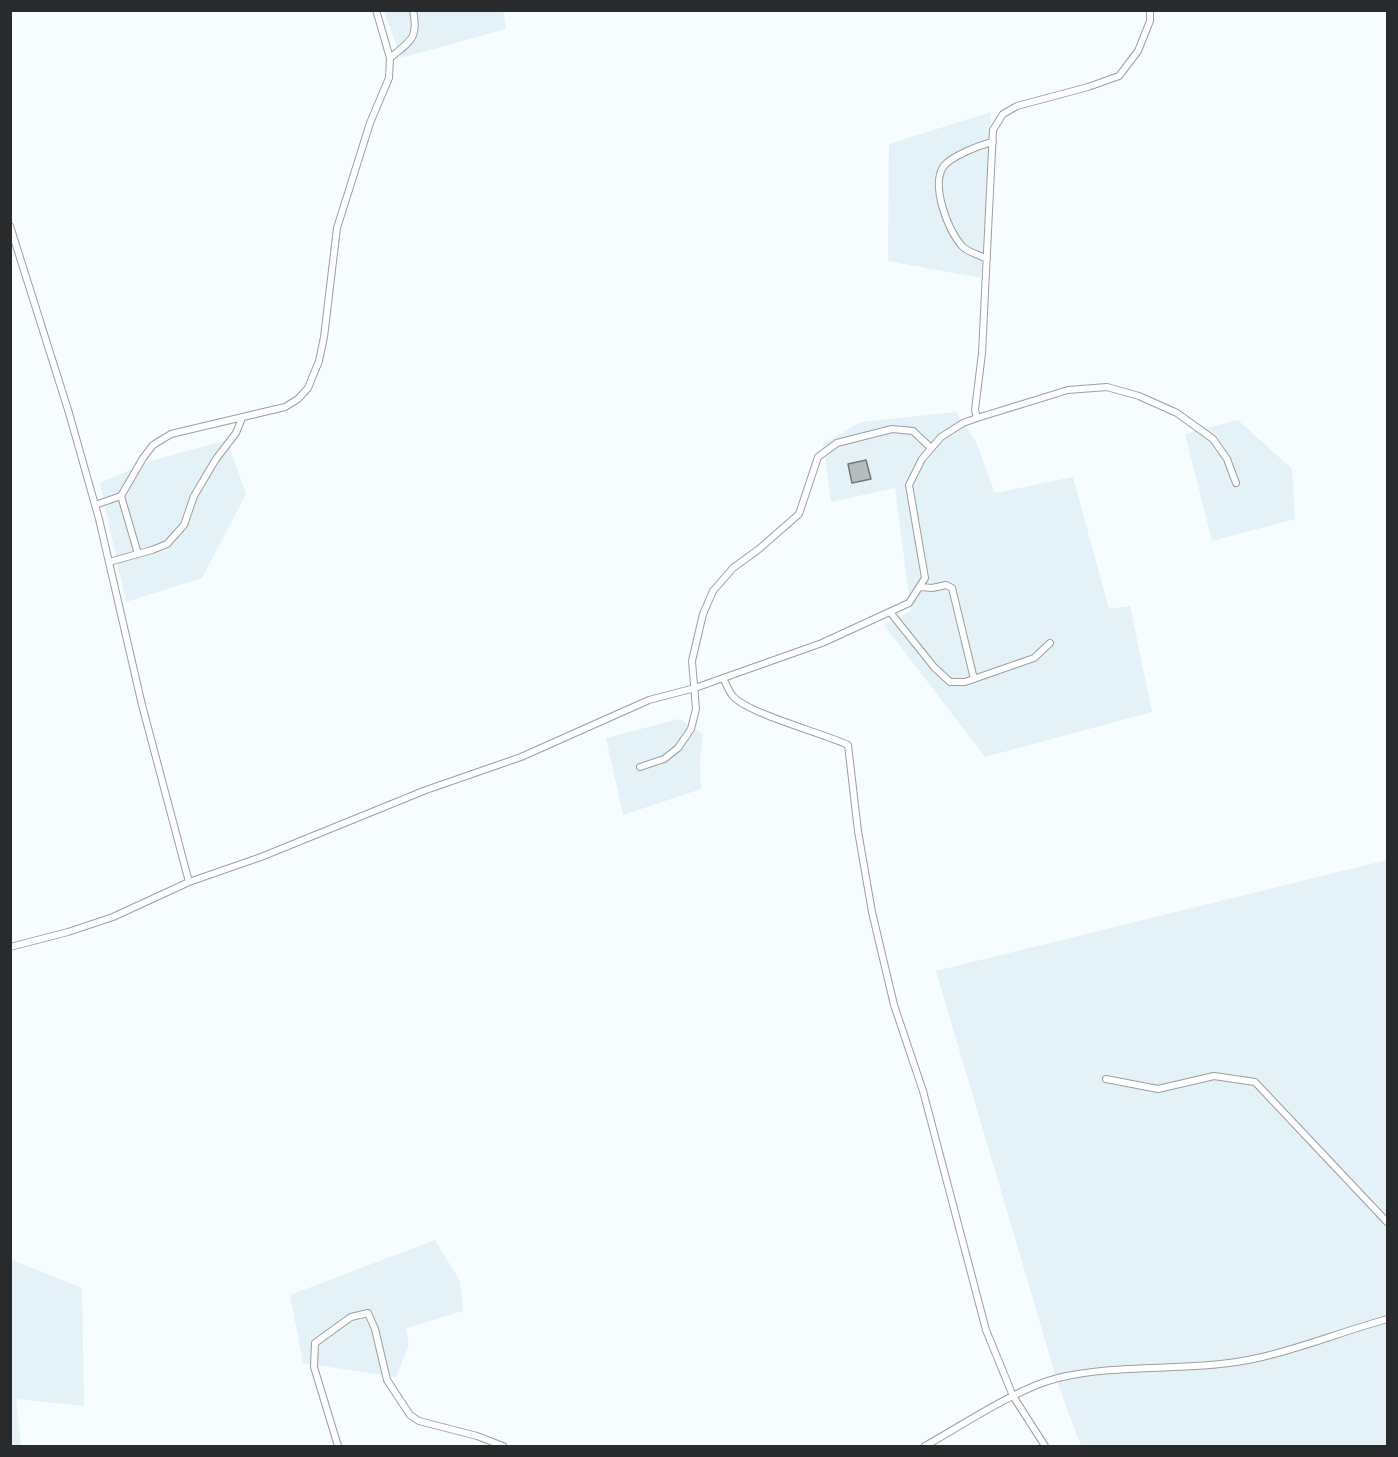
<!DOCTYPE html>
<style>
body{margin:0}
#map{position:relative;width:1398px;height:1457px;overflow:hidden;background:#f7fcfe;font-family:Montserrat,sans-serif}
canvas{display:block}
.frame{position:absolute;inset:0;border:12px solid #282a2b;pointer-events:none}
</style>
<div id="map">
<canvas width="1398" height="1457"></canvas>
<div class="frame"></div>
</div>
<script>
const context = document.querySelector('canvas').getContext('2d');
context.lineJoin = 'round';
function paint(path, color) {
  context.fillStyle = color;
  context.fill(path, 'evenodd');
}
function trace(path, color, width, dash) {
  context.strokeStyle = color;
  context.lineWidth = width;
  context.lineCap = dash ? 'butt' : 'round';
  context.setLineDash(dash || []);
  context.stroke(path);
}
const built = new Path2D(`
 M384,11H503L506,29L401,58Z
 M991,112L981,278L888,261L889,144Z
 M956,412L976,442L995,493L1073,477L1109,609L1130,606L1152,712L985,757L884,625L911,611L895,488L831,502L823,444L861,422Z
 M1238,420L1292,469L1295,519L1212,541L1185,434Z
 M227,440L246,494L202,578L126,602L100,483L150,461Z
 M679,719L703,734L700,762L701,789L623,815L606,738Z
 M1387,860V1446H1081L1059,1387L936,971Z
 M435,1240L460,1281L463,1311L406,1328L409,1345L396,1377L303,1363L290,1295Z
 M10,1259L82,1288L84,1406L16,1399L21,1446H11Z`);
const building = new Path2D(`
 M866,460L871,479L852,483L848,464Z`);
const lane = new Path2D(`
 M390,58C410,41 419,39 413,10
 M10,226L69,413L99,519L142,705L189,882
 M987,259C980,255 967,252 962,246C948,230 931,187 943,167C951,156 980,145 993,142
 M977,418L975,410L982,353L993,130L1003,114L1017,106L1088,87L1119,76L1138,51L1150,21V10
 M121,496L138,554
 M95,505L121,496L143,458L153,445L171,434L285,407L298,399L308,388L319,361L324,337L337,228L370,123L389,78L390,58L376,10
 M109,562L152,550L167,544L184,525L194,496L216,459L236,433L242,418
 M920,587L932,588L946,585L952,588L974,679
 M890,612L934,667L950,682H965L1034,658L1050,643
 M723,678C726,683 728,690 732,695C745,713 823,733 848,745L858,831L872,912L894,1005L923,1091L986,1330L1013,1396L1045,1446
 M640,767L664,759L678,748L691,729L696,709L692,661L703,614L713,591L733,568L759,549L799,514L818,457L837,443L892,429L913,431L931,448
 M10,947L68,932L113,917L189,882L261,857L426,790L521,757L649,700L695,688L822,643L909,603L925,578L909,485L922,459L941,437L963,423L977,418L1068,390L1107,387L1139,396L1177,413L1213,439L1227,459L1236,483
 M1106,1079L1158,1089L1214,1076L1255,1082L1388,1223
 M338,1446L314,1367L315,1343L351,1317L368,1313L375,1329L387,1380L410,1415L419,1421L477,1436L503,1446
 M925,1446C963,1425 1017,1388 1058,1378C1121,1363 1185,1372 1248,1360C1293,1352 1342,1331 1388,1319`);
paint(built, '#e4f1f7');
paint(building, '#b7bdbd');
trace(building, '#727877', 1.5);
trace(lane, '#9b9fa2', 8);
trace(lane, '#fff', 6);
</script>
